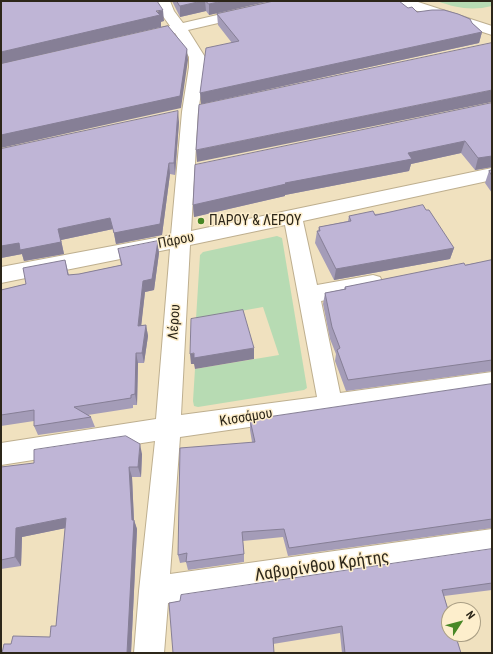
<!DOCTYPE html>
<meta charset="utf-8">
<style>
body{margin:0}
#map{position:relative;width:493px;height:654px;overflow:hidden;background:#f0e1bf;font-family:"Roboto Condensed",sans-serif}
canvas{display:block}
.frame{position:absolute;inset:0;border:2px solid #2c2619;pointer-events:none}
.north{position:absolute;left:441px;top:602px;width:40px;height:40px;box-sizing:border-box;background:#fdeecc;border:1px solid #a99e84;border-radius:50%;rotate:54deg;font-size:11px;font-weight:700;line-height:16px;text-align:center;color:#2c2619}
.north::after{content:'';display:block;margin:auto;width:14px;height:18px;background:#488726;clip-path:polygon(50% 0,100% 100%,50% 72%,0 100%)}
</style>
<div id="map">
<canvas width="493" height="654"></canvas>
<div class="frame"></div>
<div class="north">N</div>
</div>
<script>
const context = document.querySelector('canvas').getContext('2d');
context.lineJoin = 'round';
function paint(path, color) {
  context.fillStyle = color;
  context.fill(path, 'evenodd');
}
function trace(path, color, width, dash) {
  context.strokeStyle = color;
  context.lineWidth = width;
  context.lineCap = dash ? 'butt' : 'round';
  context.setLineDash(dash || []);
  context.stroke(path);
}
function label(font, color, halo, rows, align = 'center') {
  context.font = font + ' "Roboto Condensed",sans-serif';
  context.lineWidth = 3;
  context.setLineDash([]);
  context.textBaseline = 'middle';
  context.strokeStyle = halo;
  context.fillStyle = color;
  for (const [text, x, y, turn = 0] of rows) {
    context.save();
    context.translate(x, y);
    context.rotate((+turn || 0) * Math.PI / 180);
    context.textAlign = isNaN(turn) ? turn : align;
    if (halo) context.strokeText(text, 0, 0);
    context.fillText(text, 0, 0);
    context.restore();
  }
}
const green = new Path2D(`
 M437,1H492V6C472,11 456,8 437,1Z
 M277,236L282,238L307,388L304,390L198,407L194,406L193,401L195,369L279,355L263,307L196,319L200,255L203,252Z`);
const street = new Path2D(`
 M156,1H170L174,11L183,23L277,1H302L300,4L188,30L205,57V67L198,112L191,231L492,168V180L303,221L317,285L373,275L380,277L383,283L380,289L373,291L321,301L340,393L492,372V392L180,437L170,574L492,529V555L168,603L164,653H134L139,591L155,441L1,465V443L156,419L170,249L1,283V267L171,235L182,112L189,67V57L175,33L166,35L161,34L159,31L161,28L170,26L160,12ZM285,225L317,397L181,415L190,245Z
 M394,1H415L492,26V35L396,4Z`);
const wall = new Path2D(`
 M172,1H270L209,15L206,11L180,17Z
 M408,8L417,12L472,23L482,32L479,43L201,104L232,43L218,25L217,14Z
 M492,103V167L475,170L461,153L411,164L409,171L285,195V196L194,217L193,205Z
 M179,122L175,175L170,174L162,235L116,244L113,229L61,240L64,254L24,261L22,254L1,258V149Z
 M492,170V193L485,183L489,171Z
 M426,210L454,248L450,259L334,280L315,243L317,231H318L319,227L348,221L349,216Z
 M118,249L159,253L154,290L145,292L141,325H146L148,336L144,363H138L137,405H133V408L88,415L91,417L95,427L38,435L34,426V421L1,426V290L26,284L65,260L69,275L79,274L121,265Z
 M492,260V371L346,391L335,361L336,354L330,339L323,304L325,293L344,289L345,287Z
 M492,384V528L288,556L283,537L243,541L244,554V562L188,570L186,562L180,563L178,555L252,442L250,430V420Z
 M142,454L141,477H132L134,520L137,529L131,653H2L11,644L50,637L56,626L65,528L22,537L21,566L1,569V467Z
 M492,549V590L444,596L461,653H342L340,633L273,644L173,653Z`);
const shadedWall = new Path2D(`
 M202,1H205L206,11L180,17V6Z
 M223,1H270L209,15V4Z
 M163,10L164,21L161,22V27L1,64V52Z
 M482,32L479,43L201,104L200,93Z
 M187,49L188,60L181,108L1,148V135Z
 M492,90V102L197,162L196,150Z
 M178,111L179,122L175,175L174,163Z
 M465,141L461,153L411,164L409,171L285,195V196L194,217L193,205L285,183L408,153Z
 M492,156V167L475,170L478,158Z
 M169,163L170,174L162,235L116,244L114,233Z
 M110,218L113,229L61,240L64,254L24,261L22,254L1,258V246L58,229Z
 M158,241L159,253L154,290L145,292L140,337L138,326L143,281Z
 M454,248L450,259L334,280L336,269Z
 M146,325L148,336L144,363L142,353Z
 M254,348V359L195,369L194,364H191L190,354Z
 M136,353L138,363L137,405L135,394Z
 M140,444L142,454L141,477L138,467Z
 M129,467L132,477L134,522V520L137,529L131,653H127L132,520Z
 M66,518L71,527L22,537L21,566L15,557L16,528Z`);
const building = new Path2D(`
 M1,1H157L163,10L156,11L160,15L1,52Z
 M177,1H202L180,6Z
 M206,1H223L209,4Z
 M274,1H399L408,8L412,7L417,12L432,10H444L458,14L470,19L472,23L482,32L200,93L206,48L239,41L217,14Z
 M168,26L187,49L180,96L1,135V64Z
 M492,43V90L196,150L199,105Z
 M492,103V156L478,158L465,141L408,153L412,159L285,183L286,184L193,205L195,165Z
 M178,111L174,163H169L160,224L114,233L110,218L58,229L61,242L20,250L19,243L1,246V149Z
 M492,170V176L489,171Z
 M423,205L426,210H429L454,248L336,269L317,231H320L319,227L351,221L349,216L373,211L375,215Z
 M158,241L152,279L143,281L138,326L146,325L142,353H136L135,394L131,395V398L74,407L91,417L34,426V410L1,415V290L26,284L23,268L65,260L68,275L79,274L122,265L118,249Z
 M492,260V360L348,380L337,350L340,348L332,327L325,293L346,289L345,287L464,263L465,265Z
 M243,310L254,348L194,358V353L190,354L191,319Z
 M492,384V519L289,548L284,529L242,532L244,554L186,562L187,553L178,555L180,448L255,442L250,420Z
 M126,436L140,444L138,467H129L132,520H134L127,653H2L4,644H11L13,636L50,637L51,626H56L66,518L16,528L15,557L1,560V467L34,463V450Z
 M492,549V583L442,590L449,613V634H455L461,653H345L342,626L273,638L274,653H173L169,603L180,601L181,595Z`);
const markers = [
 [201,221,4,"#488726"]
];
const poiNames = [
 ["ΠΑΡΟΥ & ΛΕΡΟΥ",209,221]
];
const streetNames = [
 ["Πάρου",176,241,-11],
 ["Λέρου",175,322,-86],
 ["Κισσάμου",246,418,-9]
];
const nearStreetnames = [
 ["Λαβυρίνθου Κρήτης",322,567,-8]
];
paint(green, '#b7dbb3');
trace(street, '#beaf8f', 2);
paint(street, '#fff');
paint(wall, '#a49cb8');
paint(shadedWall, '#867f96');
paint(building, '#bfb5d6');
trace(building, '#867f96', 1);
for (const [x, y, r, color] of markers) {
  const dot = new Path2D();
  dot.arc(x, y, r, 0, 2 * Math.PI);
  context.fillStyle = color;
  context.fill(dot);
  trace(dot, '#fdeecc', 1.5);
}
label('14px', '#2c2619', '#fdeecc', poiNames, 'left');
label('14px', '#2c2619', '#fdeecc', streetNames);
label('17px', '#2c2619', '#fdeecc', nearStreetnames);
</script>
